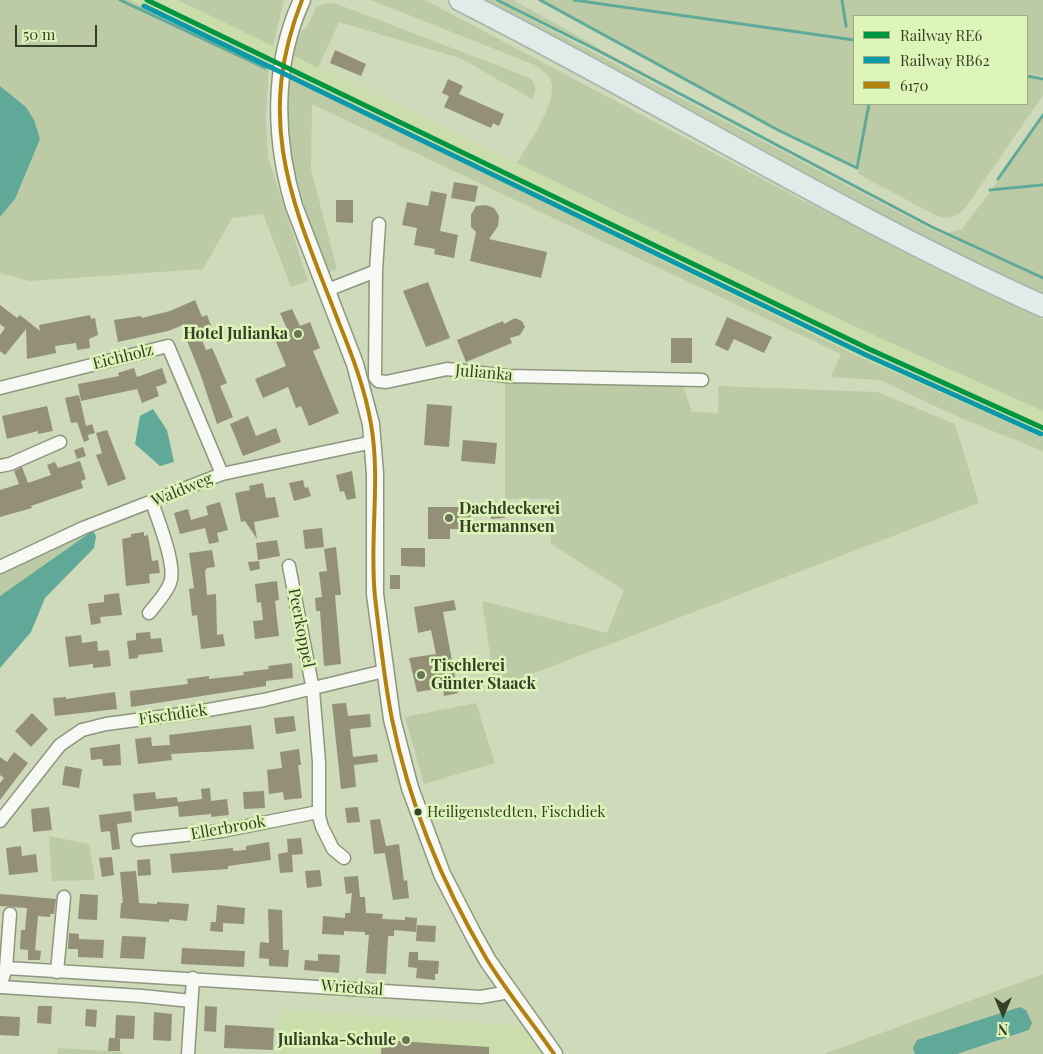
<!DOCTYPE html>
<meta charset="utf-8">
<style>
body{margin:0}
#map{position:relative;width:1043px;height:1054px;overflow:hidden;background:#cedaba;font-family:"Playfair Display",serif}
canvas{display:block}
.legend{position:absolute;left:853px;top:15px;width:175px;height:90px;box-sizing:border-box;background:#def5b9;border:1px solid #9bac7f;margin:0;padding:6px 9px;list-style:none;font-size:15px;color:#363f27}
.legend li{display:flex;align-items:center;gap:10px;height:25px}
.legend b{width:25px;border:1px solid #9bac7f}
.north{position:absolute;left:978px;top:989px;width:50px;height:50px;-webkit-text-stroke:4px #def5b9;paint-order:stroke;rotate:180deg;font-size:14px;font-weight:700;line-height:20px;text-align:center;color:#363f27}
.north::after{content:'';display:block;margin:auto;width:18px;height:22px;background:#363f27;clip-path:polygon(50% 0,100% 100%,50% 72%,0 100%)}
.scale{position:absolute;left:15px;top:25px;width:82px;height:22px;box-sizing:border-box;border:2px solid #363f27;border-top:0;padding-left:6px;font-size:15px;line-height:18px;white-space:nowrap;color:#363f27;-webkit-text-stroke:4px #def5b9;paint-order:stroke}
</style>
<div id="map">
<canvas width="1043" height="1054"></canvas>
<ul class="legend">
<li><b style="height:6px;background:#009641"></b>Railway RE6</li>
<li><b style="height:6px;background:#0b99aa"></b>Railway RB62</li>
<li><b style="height:6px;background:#b3820e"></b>6170</li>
</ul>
<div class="north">N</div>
<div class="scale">50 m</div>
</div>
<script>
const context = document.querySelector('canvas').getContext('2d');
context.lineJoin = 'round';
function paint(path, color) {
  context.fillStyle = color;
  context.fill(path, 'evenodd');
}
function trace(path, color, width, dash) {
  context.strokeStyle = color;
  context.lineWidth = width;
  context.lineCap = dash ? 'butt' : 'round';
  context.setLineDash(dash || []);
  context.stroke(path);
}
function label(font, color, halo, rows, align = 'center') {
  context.font = font + ' "Playfair Display",serif';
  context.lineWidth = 5;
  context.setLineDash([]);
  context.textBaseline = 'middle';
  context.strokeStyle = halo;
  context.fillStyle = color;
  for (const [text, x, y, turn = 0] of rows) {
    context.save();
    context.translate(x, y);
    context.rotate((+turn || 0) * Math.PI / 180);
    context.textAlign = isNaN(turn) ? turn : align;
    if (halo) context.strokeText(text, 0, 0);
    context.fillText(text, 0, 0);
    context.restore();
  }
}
const built = new Path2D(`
 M130,0H178L860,329L1043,411V438L849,352Z
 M280,1010L523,1026L543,1054H278Z`);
const green = new Path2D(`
 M0,0H130L269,67L266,117L268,157L308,281L291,287L263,214L232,218L203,269L30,281L0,273V217L15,199L26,107L0,86Z
 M178,0H284L273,46Z
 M371,0H425L802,200L1043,319V411L860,329L517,163C528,144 558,103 551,81C548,74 541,69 535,65Z
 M476,0H494L930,229L1043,279V295C850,205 664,100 476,0Z
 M501,0H513L596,46L601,50Z
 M542,0H569L854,41V104H868L856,166L779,129Z
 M586,0H1043V76L1027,74V16H854V39Z
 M326,3L337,4L530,78C537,86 537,90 532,99L460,58L339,22L318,68L293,55L300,32L307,27L317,6Z
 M289,77L849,352L1043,438V451L958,417L880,380L831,377L841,354L312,104L311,170L337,269L327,273C304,204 281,152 289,77Z
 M1027,77L1043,81V95L966,207C957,216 950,220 937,216L858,174L870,104H1027Z
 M1043,116V185L992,189Z
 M1043,187V277L948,233L962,229L990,192Z
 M505,382L683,386L692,412L718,413V386L877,392L955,424L979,503L495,688L482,601L607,633L624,590L551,544V499H505Z
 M88,532V534L0,596V573Z
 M476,703L495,763L424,784L405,717Z
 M49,836L89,844L95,880L52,881Z
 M1043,974V1054H957L1029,1030L913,1047L915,1054H824Z
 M58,1048L123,1052V1054H57Z`);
const water = new Path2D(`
 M0,86L26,107L34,120L40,139L15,199L0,217Z
 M153,409L167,430L174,462L160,466L135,444L140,416Z
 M93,531L96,536L94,548L45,598L31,632L0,668V596L88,534V532Z
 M1020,1007L1026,1010L1032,1023L1029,1030L957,1054H915L913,1048L917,1040Z`);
const stream = new Path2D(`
 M120,0L265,68
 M497,0L601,52L932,227L1043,278
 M540,0L778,130L857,168L869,104
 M574,0L854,40
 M842,0L846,26
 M1027,76L1043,79
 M998,179L1043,115
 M990,190L1043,185`);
const building = new Path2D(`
 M335,50L366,64L361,76L330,63Z
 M448,79L463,86L459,94L504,114L499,126L493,123L491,128L444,107L449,96L442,93Z
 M454,182L478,186L475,202L451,198Z
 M431,191L447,194L440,231L458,235L454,258L434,254L435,249L414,245L417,228L402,225L407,202L428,206Z
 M336,200H353V223L336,222Z
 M486,205L494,208L499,216L498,226L489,239L547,252L541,278L470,261L476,232L471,227V215L476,206Z
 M428,282L450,338L426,347L403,291Z
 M195,300L202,317L207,315L211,326L198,331L206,350L212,348L217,359L227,383L220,386L233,417L217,424L200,373L181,326L168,331L118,342L114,320L141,316L142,318L170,311Z
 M0,305L17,318L20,315L40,331L39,325L90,315L91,319L95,318L98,335L89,339L90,348L77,350L76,343L55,346L56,353L27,359L26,329L5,355L0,351V335L5,328L0,324Z
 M292,309L300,326L310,322L320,348L313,351L339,413L309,426L301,406L296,408L288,387L263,398L255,379L286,366L274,337L288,331L280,313Z
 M727,317L772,337L764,353L734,339L728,351L715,345Z
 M515,318L522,321L525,327L520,335L510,338L512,343L466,362L457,340L503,321L504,324Z
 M671,338H692V363H671Z
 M134,368L137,377L162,368L167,383L156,387L159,396L142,403L137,389L81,401L78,384L119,376L118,373Z
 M79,395L86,426L92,424L95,433L88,435L89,440L84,442L77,422L71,423L65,398Z
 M427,404L452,406L449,447L424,445Z
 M47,406L53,431L38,434V431L7,439L2,416Z
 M248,416L256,436L276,428L281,442L243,456L230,424Z
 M107,430L126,479L108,486L96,455L102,453L96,433Z
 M463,440L497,443L495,464L461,461Z
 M83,447L86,456L77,459L74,450Z
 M80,461L86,479L81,481L83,488L31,506L32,508L0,517V490L19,484L14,471L22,467L28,483L51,475L47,465L55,462L58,468Z
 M352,471L356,498L347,500L344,491L340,492L336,475Z
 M303,480L305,488L308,487L311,496L294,501L289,483Z
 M263,483L266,498L275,497L279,517L254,522L257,539L245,521L241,522L235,493L250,490L249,486Z
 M220,502L228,530L217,533L219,542L209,544L205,528L180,534L174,513L188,509L191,520L208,515L206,506Z
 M504,506L505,518L491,519L490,507Z
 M428,507H471L470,529H450V539H428Z
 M322,528L324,547L305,549L303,530Z
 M144,532V536L148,535L152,561L158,560L160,573L149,574L150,583L126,586L122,539L131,537V534Z
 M277,540L280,556L258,560L256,543Z
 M336,547L341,595H335L341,664L324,666L320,611H316L315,598L322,597L319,572L327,571L324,549Z
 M401,548H425V567L401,566Z
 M212,550L215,567L207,568L205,571L207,595L216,594L217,635L223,634L225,646L201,649L197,615L192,616L189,589L194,588L189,553Z
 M259,561L260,569L250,571L248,562Z
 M390,575H400V589H390Z
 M277,581L279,600L275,601L279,636L255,639L253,621L263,620L261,602L257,603L255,584Z
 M119,593L122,615L100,617L101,623L91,625L88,604L104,602V595Z
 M454,600L456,610L443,612L458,693L444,696L443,688L417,692L409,658L436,654L431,630L418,633L414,607Z
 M150,632L151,639L161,638L163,652L138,655V658L129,659L127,641L136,640V633Z
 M81,635L82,643L97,641L98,651L109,650L111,666L93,668V664L69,667L65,637Z
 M292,663L293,678L266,681V686L131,707L130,691L188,684L187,679L209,676V679L244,675L243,672L269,669L268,666Z
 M115,692L117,709L55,716L53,698L66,697V699Z
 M346,703L348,716L370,714L371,727L350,729L353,757L377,754L378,762L354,765L356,787L341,789L332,704Z
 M32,713L48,729L31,747L15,731Z
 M294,716L296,731L276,734L274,718Z
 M251,725L254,749L171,754L172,760L138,764L135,739L151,737L152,746L170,745L169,735Z
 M120,744L121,765L103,766L102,759L91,760L90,748Z
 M299,749L301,765H298L302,798L284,800L283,792L269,794L267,770L282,768L280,752Z
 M14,752L28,763L0,800V783L4,778L0,775V757L7,762Z
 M65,766L82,769L79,788L62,785Z
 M210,788L211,801L227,799L229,815L211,817V814L179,817L178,806L135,811L133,794L155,792L156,799L177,797L178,802L202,799L201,789Z
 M264,791L265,808L244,809L243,792Z
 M49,807L52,830L33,832L31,809Z
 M358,807L360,822L347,823L345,808Z
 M131,811L132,822L117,824L120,849L112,850L110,831L101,832L99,815Z
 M380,819L386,846L399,844L404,881L407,880L409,898L393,900L385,853L374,854L370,820Z
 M301,838L303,854L292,855L293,872L280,873L278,854L288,852L287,839Z
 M269,842L271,860L228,866V869L172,873L170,854L233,848V851L246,850V846Z
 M21,846L22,856L36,854L38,872L9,875L6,848Z
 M112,857L114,875L102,877L99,858Z
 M150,859L151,875L138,876L137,860Z
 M320,870L322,886L307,888L305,871Z
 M136,871L139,903L157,904V902L189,904L187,921L169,919V922L120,918L121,903H123L120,872Z
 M358,876L360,897H365L366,913L383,914L382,919L405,920V917L417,918L416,932L394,930V936H388L386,974L366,973L369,935H365V932L344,931V935L322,934L323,916L345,918V913H350L352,893L346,894L344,877Z
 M0,894L56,899L54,914H50V917L38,916L35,950L41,951L40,960H28V950L20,949L21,930H25L27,908L0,906Z
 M80,894L98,895L97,920L78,919Z
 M217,905L245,908L244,924L223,923V932L210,931L211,922H219H216Z
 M268,909L282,910L283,950H289L288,967L269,966V959L259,958L260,942L269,943Z
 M417,925L436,926L435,942L416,941Z
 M69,933L79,934V939L104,940L103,958L78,957V949H68Z
 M122,936L146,937L144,959L120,958Z
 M182,948L245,951L244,967L181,964Z
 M409,952H418V960L439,961L438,974H435V980L416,978L417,968L408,967Z
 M318,954L340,955L339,973L304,970L305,960L318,961Z
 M38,1006H52L51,1024L37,1023Z
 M205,1006L217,1007L216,1032L204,1031Z
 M86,1009L97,1010L96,1027L85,1026Z
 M154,1012L172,1014L171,1041L153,1040Z
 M116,1015L135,1016L134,1039L115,1038Z
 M0,1016L20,1017L19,1036L0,1035Z
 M225,1025L274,1028L273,1050L224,1048Z
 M109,1038H120V1051H108Z
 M382,1040L489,1047V1054H381Z`);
const minor = new Path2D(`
 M376,271L379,224
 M325,291L376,271L375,377L378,381L386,382L447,369L507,376L702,380
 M0,388L168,346L222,474
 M0,466L10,464L60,442
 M289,566L313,690L319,762V816L322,827L333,849L344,858
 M0,567L83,528L222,474L373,442
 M149,613C156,604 166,594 170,583C177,566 158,521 152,502
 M0,821L60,745L82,730L106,724L197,712L264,700L384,671
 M138,840L222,831L318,812
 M6,968L10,914
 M57,972L64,897
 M0,987L6,968L481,997L509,992
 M1,987L142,996L191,1001
 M188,1054L193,978`);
const tertiary = new Path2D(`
 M302,0C272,65 274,139 294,206L355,364L371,424L375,474V594L392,719L410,788L442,874L474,936L488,961L554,1054`);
const trunk = new Path2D(`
 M460,0C656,99 843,216 1043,306`);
const bus1 = new Path2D(`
 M302,0C253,125 294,206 339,323C352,355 365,389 371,424C381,481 369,540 375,597C380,638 384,680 392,719C409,803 443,885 486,958C506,991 532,1022 554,1054`);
const rail1 = new Path2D(`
 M147,0L869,349L1043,428`);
const rail2 = new Path2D(`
 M144,6L866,355L1041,434`);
const markers = [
 [298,334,5,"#6b755a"],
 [449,518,5,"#6b755a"],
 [421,675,5,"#6b755a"],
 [418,812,4.5,"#363f27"],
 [406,1040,5,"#6b755a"]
];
const busNames = [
 ["Heiligenstedten, Fischdiek",427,812]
];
const poiNames = [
 ["Hotel Julianka",288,334],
 ["Dachdeckerei",459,509,"left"],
 ["Hermannsen",459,527,"left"],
 ["Tischlerei",431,666,"left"],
 ["Günter Staack",431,684,"left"],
 ["Julianka-Schule",396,1040]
];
const streetNames = [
 ["Eichholz",123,357,-14],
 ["Julianka",484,373,5],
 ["Waldweg",182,490,-22],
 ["Peerkoppel",301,628,79],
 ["Fischdiek",173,715,-8],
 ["Ellerbrook",228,828,-10],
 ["Wriedsal",352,988,4]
];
paint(built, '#caddaa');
paint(green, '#bccaa6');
paint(water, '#60a998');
trace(stream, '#60a998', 3);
paint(building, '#949077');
trace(minor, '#8d967e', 15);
trace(tertiary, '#8d967e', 19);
trace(trunk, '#a6b4aa', 24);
trace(minor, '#f8f9f5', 12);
trace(tertiary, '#f8f9f5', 16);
trace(trunk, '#e2eaea', 21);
trace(bus1, '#b3820e', 4);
trace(rail1, '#009641', 5);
trace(rail2, '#0b99aa', 5);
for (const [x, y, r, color] of markers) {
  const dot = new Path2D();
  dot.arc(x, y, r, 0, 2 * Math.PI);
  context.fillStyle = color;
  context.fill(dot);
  trace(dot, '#def5b9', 2);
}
label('15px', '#363f27', '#def5b9', busNames, 'left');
label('bold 16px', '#363f27', '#def5b9', poiNames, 'right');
label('16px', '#363f27', '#def5b9', streetNames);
</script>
